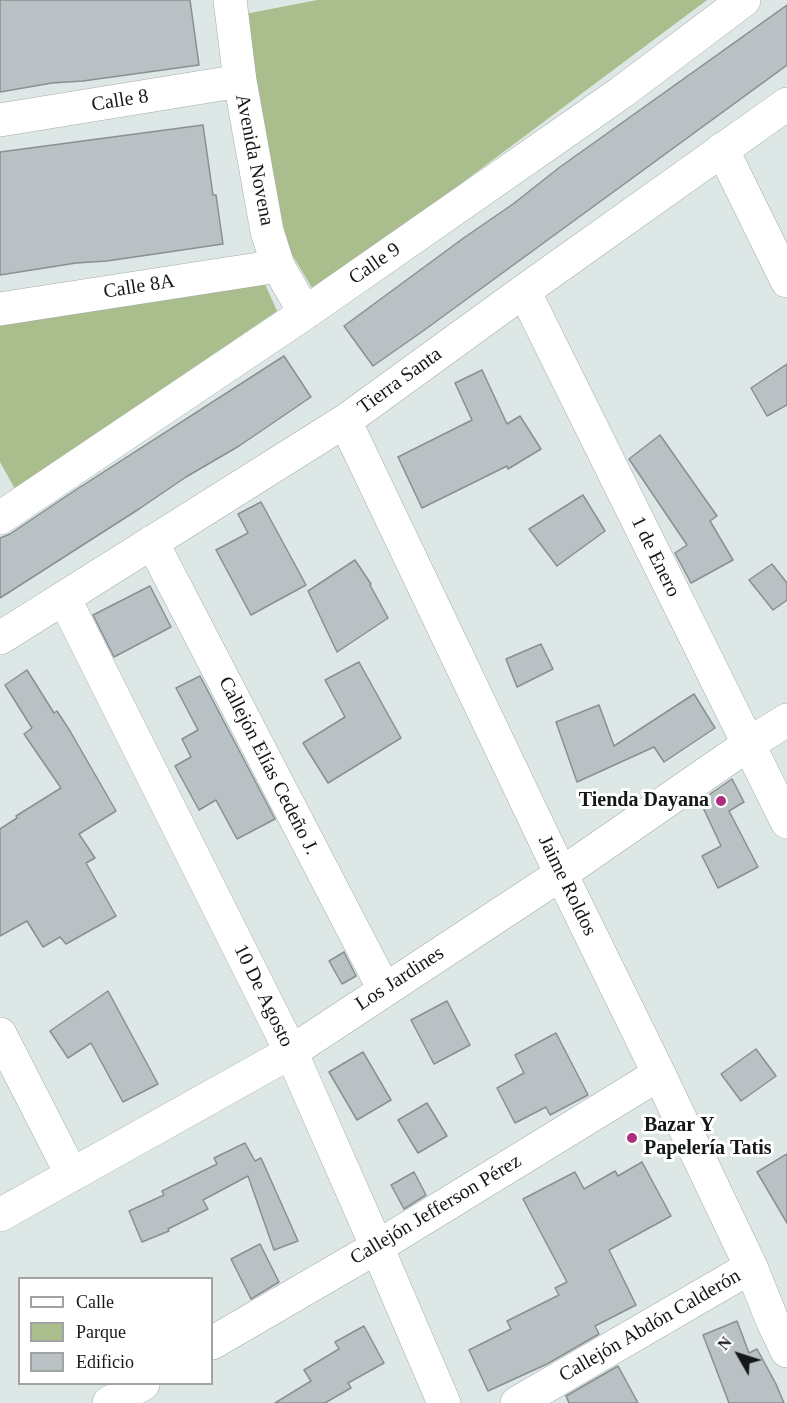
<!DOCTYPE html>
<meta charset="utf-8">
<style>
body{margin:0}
#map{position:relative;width:787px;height:1403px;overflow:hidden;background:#dde7e6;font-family:"Times New Roman",serif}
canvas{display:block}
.legend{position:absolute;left:18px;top:1277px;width:195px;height:108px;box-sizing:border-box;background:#fff;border:2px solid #a1a3a2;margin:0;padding:8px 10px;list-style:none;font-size:18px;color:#141817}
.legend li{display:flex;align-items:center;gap:12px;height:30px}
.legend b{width:30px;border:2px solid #a1a3a2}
.north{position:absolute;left:709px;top:1325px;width:60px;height:60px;-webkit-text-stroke:4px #fff;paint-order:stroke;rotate:309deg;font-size:16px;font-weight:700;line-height:24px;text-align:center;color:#141817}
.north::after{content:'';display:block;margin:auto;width:21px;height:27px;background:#141817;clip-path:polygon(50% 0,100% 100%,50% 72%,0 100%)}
</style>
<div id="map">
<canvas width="787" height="1403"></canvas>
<ul class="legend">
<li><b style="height:8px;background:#fff"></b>Calle</li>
<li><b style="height:16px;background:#a9be8c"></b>Parque</li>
<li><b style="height:16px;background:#b9c1c4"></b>Edificio</li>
</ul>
<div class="north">N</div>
</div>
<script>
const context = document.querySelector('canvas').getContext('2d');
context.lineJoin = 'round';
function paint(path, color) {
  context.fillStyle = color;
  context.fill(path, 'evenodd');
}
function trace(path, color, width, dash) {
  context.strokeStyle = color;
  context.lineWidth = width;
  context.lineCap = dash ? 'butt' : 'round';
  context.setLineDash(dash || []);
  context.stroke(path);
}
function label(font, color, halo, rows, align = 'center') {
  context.font = font + ' "Times New Roman",serif';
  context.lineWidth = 6;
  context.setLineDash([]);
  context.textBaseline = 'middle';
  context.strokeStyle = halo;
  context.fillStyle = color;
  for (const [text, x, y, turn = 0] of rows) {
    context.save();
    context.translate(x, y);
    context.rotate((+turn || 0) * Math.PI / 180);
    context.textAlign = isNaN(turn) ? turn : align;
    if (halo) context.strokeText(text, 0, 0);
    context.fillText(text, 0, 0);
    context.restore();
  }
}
const green = new Path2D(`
 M317,0H707L431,206L314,291L291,253L277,206L245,14Z
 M261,275L277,311L15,489L0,462V323Z`);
const building = new Path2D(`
 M0,0H190L199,65L83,81L52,83L0,92Z
 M787,5V65L423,331L373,366L344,326L465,237L513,204L560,167Z
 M203,125L213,195H216L223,244L107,261L76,263L0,275V152Z
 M284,356L311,397L239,446L186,477L139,509L0,598V538L10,534L74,491Z
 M787,364V405L767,416L751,388Z
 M482,370L507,424L520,416L541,449L508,469L507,466L422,508L398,457L472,420L455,383Z
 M660,435L717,516L710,521L733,560L691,583L675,553L687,545L629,459Z
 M583,495L605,531L557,566L529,529Z
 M261,502L306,585L251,615L216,550L248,533L238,514Z
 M355,560L371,584L370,585L388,618L337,652L308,591Z
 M772,564L787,583V600L773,610L749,580Z
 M150,586L171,627L114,657L93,615Z
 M541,644L553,669L517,687L506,659Z
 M359,662L401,738L328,783L303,743L345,717L325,680Z
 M27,670L54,713L57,711L70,731L116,811L79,834L95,858L86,863L116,916L66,944L60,937L43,947L27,921L0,936V829L17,818L16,816L61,788L24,734L32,728L5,685Z
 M200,676L275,819L237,839L216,800L199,810L175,766L191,757L182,739L198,730L176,688Z
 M694,694L715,728L664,762L654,747L577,782L556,722L599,705L614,746Z
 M732,779L744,802L729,811L758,867L718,888L702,856L721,846L700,801Z
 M344,952L356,976L342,984L329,961Z
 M108,991L158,1084L123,1102L91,1043L68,1058L50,1031Z
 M447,1001L470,1045L434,1064L411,1020Z
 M556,1033L588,1095L550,1115L546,1107L515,1123L497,1088L524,1073L515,1055Z
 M756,1049L776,1076L741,1101L721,1074Z
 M363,1052L391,1100L357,1120L329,1072Z
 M427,1103L447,1136L418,1153L398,1120Z
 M245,1143L255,1161L261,1158L298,1241L274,1250L248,1176L203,1200L208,1209L168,1229L169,1231L142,1242L129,1211L164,1195L162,1191L217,1164L214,1158Z
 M787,1154V1223L757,1172Z
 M642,1162L671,1216L609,1250L636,1305L595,1326L599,1334L547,1364L488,1391L469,1350L511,1329L507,1321L559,1295L555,1288L567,1282L523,1199L575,1172L584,1189L615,1171L618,1176Z
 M414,1172L426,1195L404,1209L391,1185Z
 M260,1244L279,1282L251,1299L231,1259Z
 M737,1321L749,1353L757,1349L776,1384L784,1403H729L703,1335Z
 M364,1326L384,1363L348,1383L351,1388L325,1403H275L311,1381L304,1370L339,1349L335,1342Z
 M618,1366L638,1403H569L566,1396Z`);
const minor = new Path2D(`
 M230,0L240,81L267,231L278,266L305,313
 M0,120L240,81
 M722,149L787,281
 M524,291L787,822
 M0,309L278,266
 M345,421L561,874L659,1074L751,1267L773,1322L787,1351
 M0,518L305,313L622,92L744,0
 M152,542L384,989
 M0,638L345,421L524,291L787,104
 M0,1034L72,1175
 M0,1215L291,1052L64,598
 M212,1343L377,1247L659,1074
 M109,1403L143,1384
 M517,1403L751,1267`);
const tertiary = new Path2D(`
 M444,1403L377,1247L291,1052L561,874L749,744L787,720`);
const markers = [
 [721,801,6,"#ad2e7d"],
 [632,1138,6,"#ad2e7d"]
];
const streetNames = [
 ["Calle 8",120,101,-9],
 ["Avenida Novena",254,160,79],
 ["Calle 9",375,264,-35],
 ["Calle 8A",139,287,-9],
 ["Tierra Santa",400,381,-36],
 ["1 de Enero",655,557,64],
 ["Callejón Elías Cedeño J.",268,766,63],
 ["Jaime Roldos",567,886,64],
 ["Los Jardines",400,979,-33],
 ["10 De Agosto",263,996,64],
 ["Callejón Jefferson Pérez",436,1210,-31],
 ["Callejón Abdón Calderón",650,1326,-30]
];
const poiNames = [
 ["Tienda Dayana",709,801],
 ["Bazar Y",644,1126,"left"],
 ["Papelería Tatis",644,1149,"left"]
];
paint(green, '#a9be8c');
paint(building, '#b9c1c4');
trace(building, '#889092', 1.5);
trace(minor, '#a3acab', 34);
trace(tertiary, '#a3acab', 34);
trace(minor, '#fff', 33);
trace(tertiary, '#fff', 33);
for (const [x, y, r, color] of markers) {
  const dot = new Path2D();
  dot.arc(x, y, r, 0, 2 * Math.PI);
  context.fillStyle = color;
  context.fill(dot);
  trace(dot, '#fff', 2);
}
label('20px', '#141817', '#fff', streetNames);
label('bold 20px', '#141817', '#fff', poiNames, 'right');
</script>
